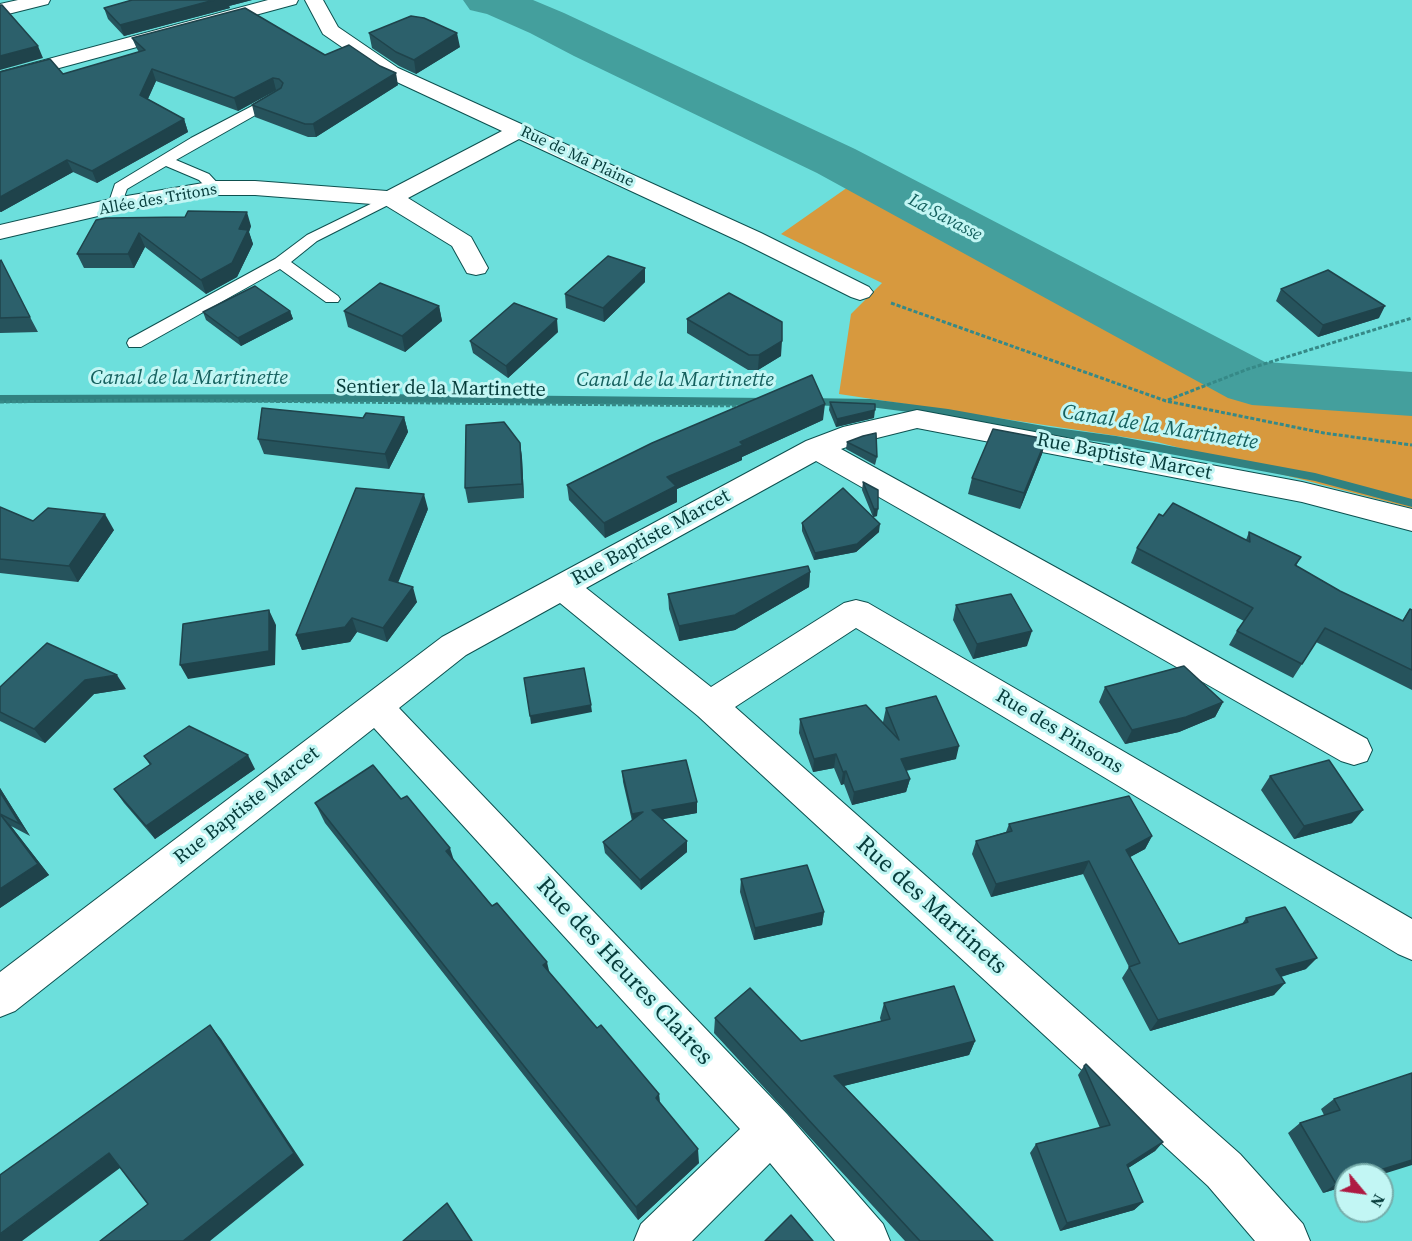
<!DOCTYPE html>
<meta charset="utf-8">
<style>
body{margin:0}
#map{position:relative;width:1412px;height:1241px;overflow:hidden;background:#6cdfdc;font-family:"Source Serif 4",serif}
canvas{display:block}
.north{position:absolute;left:1334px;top:1163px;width:60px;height:60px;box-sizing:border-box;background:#c2f6f4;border:2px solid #77acaa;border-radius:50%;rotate:119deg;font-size:16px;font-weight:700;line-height:24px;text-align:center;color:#063c3b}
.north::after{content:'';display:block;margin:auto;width:21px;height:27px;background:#ae1a42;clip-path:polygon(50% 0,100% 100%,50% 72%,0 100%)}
</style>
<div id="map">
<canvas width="1412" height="1241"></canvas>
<div class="north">N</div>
</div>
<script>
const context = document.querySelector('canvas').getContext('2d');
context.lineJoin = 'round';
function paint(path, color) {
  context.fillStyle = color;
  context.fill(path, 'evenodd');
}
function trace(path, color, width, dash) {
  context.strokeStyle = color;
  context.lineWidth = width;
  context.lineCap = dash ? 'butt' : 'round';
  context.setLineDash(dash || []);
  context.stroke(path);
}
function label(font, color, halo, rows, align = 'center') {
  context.font = font + ' "Source Serif 4",serif';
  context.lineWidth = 6;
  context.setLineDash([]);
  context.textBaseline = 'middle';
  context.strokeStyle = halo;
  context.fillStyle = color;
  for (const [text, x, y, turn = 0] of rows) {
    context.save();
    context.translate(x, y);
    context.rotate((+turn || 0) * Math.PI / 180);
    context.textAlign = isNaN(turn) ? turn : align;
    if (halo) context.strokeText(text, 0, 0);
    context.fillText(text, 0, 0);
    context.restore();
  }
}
const green = new Path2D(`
 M858,180L1244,396L1412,403V508L1157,442L839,394L851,314L882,283L781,234Z`);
const stream = new Path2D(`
 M373,394L769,398L775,402L769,406L373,402L0,403V395Z
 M806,398L870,399L948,409L1049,427L1116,436L1315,473L1412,499V507L1315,481L1116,444L1049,435L948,417L870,407L802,405L800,402Z`);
const river = new Path2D(`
 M463,0H533L564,13L855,149L1265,362L1412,372V416L1252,405L1228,398L817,173L574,56L530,33L487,14L470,10Z`);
const path = new Path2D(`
 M891,303L1166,401L1324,433L1412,445
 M1168,400L1248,369L1412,318
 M0,402L137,400L743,406`);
const lane = new Path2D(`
 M277,93L284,97L282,100L176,160L209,174L222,188L220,191H210L199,180L166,166L127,189L120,208L115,209L108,205L115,184L191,138Z
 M391,194L396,195L398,198L396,201L317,241L291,262L338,296L340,299L338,302H326L280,269L141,347H129L127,343L129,339L275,259L307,235Z`);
const street = new Path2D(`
 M18,0H50L48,4L0,16V4Z
 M268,0H298L296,4L0,84V72Z
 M305,0H323L338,27L398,68L761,233L869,287L873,292L869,297L860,300L851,297L743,243L519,139L408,198L471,237L488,268L485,273L476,275L467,273L452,246L385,205L255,195H215L115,212L0,239V225L115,198L215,181H255L387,191L502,131L384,76L323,34Z
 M917,410L1302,482L1412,509V531L1302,502L917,428L861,442L841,449L1367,739L1372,750L1367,761L1354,765L1341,761L816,461L586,588L711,687L844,603L856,600L868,603L1412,919V960L1398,954L856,628L735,707L1240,1154L1303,1224L1310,1241H1255L1208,1186L698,716L560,603L466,655L399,708L787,1114L883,1224L890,1241H835L770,1163L692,1241H634L641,1224L740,1129L374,728L15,1011L0,1017V972L442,637L806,441L843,427Z`);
const wall = new Path2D(`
 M132,0H252L229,6L230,8L124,36L108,19L104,8Z
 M369,33L460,47L416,74L399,66L372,48Z
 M132,38L325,55L398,85L316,137H308L255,117L252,105L277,90L238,111L156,81L148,99L184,119L188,132L97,183L73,172L1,212H0V72L63,74L139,52L137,49Z
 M96,220L251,226L249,232L253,244L237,277L206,294L145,247L134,268H84L77,254Z
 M0,262L30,317L38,332L0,333Z
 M645,282L604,322L566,308L565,294Z
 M1281,289L1379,318L1318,337L1276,301Z
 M439,306L442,321L405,352L348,327L344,311Z
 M290,311L293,319L241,346L206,320L203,312Z
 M687,319L781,356L758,370H748L687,333Z
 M558,332L508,378L473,353L470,341Z
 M830,402L874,418L836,427L829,410Z
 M404,417L408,432L389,469L264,454L258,439L363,418Z
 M823,420L742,457V460L677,489V502L605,538L569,500L567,485Z
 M1046,439L1042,454L1020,509L968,494L972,478Z
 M847,442L877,457L875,465L846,449Z
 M520,443L522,458L524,498L468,503L465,488Z
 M863,482L877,516L873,517L862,490Z
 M0,507L33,521L114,530L78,582L0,573Z
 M428,509L398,583L417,602L387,642L357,632L350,642L302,650L296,635Z
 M1163,516L1246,540L1249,532L1301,557L1296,566L1340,591L1402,621L1410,609L1412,610V690L1316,642L1293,678L1229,645L1237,631L1244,621L1131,563L1137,548Z
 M802,523L879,532L856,552L814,560L802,531Z
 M810,572L809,587L735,630L679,641L669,609L668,594Z
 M956,605L1027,646L973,659L953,620Z
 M0,687L126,689L94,694L45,743L0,721Z
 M1105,687L1223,702L1215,717L1179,732L1125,744L1099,702Z
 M886,708L956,759L906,771L910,779L906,792L852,805L844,784L841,785L834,768L813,772L799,733L800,719L883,722Z
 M144,756L255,769L155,839L124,803L114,789L150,765Z
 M622,771L697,802V813L662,819L687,841V852L641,890L605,853L603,842L632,821L623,782Z
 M1270,776L1352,823L1294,839L1261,790Z
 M0,788L30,836L11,826L49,875L0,908Z
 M401,799L597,1028L659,1094L660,1103L699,1163L638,1220L325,823L315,803Z
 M1009,824L1152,836L1145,849L1130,857L1179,944L1242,924L1246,918L1306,969L1281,977L1274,995L1150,1031L1122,978L1129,967L1083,874L991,897L972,854L976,841L1006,832Z
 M741,879L824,912L822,925L754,940L740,892Z
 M884,1003L975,1041L969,1055L844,1086L993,1241H905L714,1033L715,1018L801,1041L881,1021L880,1018Z
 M1084,1066L1163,1142L1155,1151L1128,1168L1143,1202L1134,1210L1060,1231L1030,1153L1036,1144L1100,1128L1078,1075Z
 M1412,1073L1346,1175V1186L1323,1193L1288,1133L1300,1123L1324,1115L1321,1109L1334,1099Z`);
const shadedWall = new Path2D(`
 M214,0H252L229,6L230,8L124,36L120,25Z
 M457,33L460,47L416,74L414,60Z
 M38,46L43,58L0,70V56Z
 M152,69L156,81L144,107L140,95Z
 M396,73L398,85L316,137L313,124Z
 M273,78L276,90L238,111L234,98Z
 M184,119L188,132L97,183L92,171Z
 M67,160L73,172L1,212L0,210V197Z
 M247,212L251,226L249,232L253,244L237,277L206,294L201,280L239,229Z
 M139,233L145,247L134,268L128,254Z
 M645,268V282L604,322L603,308Z
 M439,306L442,321L405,352L402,336Z
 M1385,306L1379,318L1318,337L1323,325Z
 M290,311L293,319L241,346L238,338Z
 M557,319L558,332L508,378L506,366Z
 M782,341L781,356L758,370L759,355Z
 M825,404L823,420L742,457V460L677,489V502L605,538L604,523L667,477L740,442Z
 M875,410L874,418L836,427L837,419Z
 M404,417L408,432L389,469L385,454Z
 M1046,439L1042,454L1020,509L1024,493Z
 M520,443L522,458L524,498L522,484Z
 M424,494L428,509L393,594L389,580Z
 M874,509H878L877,516L873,517Z
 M105,514L114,530L78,582L69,566Z
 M880,524L879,532L856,552L814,560L815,553Z
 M810,572L809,587L735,630L679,641V626Z
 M413,587L417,602L387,642L383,628Z
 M269,610L276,625L275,665L188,679L180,665Z
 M352,618L357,632L350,642L302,650L296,635Z
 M1032,631L1027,646L973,659L977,644Z
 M117,675L126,689L94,694L45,743L34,729L85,680Z
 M1223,702L1215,717L1179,732L1125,744L1132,730Z
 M591,705L592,712L531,724L530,716Z
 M959,746L956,759L898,772L901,759Z
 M836,754L834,768L813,772L814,759Z
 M248,755L255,769L155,839L146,826Z
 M846,771L844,784L841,785L843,772Z
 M910,779L906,792L852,805L854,792Z
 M0,788L30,836L20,824L0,792Z
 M697,802V813L653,821L652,810Z
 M1363,810L1352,823L1294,839L1304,826Z
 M643,812L633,825L632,814Z
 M0,814L11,826L49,875L0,908Z
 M1152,836L1145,849L1119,863L1126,850Z
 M687,841V852L641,890L640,880Z
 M450,848L456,867L446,851Z
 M1089,861L1083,874L991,897L996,884Z
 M824,912L822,925L754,940L755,928Z
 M1317,958L1306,969L1266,981L1276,969Z
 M547,962L551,979L543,965Z
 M1285,983L1274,995L1150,1031L1158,1020Z
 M210,1025L221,1039L304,1165L210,1241H183Z
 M975,1041L969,1055L831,1089L834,1076Z
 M659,1094L660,1109L656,1098Z
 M1163,1142L1155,1151L1119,1174L1127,1165Z
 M698,1149L699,1163L638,1220L636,1207Z
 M109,1153L124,1165L22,1241H0V1234Z
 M1412,1160V1165L1380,1175H1364Z
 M1346,1181V1186L1323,1193L1336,1184Z
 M1143,1202L1134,1210L1060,1231L1067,1223Z`);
const building = new Path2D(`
 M132,0H214L120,25L104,8Z
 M0,5H2L38,46L0,56Z
 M245,8L325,55L349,45L380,66L396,73L313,124H305L252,105L281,88L283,83L279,79L273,78L234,98L152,69L140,95L184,119L92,171L67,160L0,197V72L50,59L63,74L145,50L132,38Z
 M411,16L424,18L457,33L414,60L396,52L369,33Z
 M188,211L247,212L239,229L248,230L232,263L201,280L139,233L128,254H77L96,220L106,218L185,217Z
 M608,256L645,268L603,308L565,294Z
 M1,260L30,317L0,318V262Z
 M1328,270L1385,306L1323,325L1281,289Z
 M380,283L439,306L402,336L344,311Z
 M255,286L290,311L238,338L203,312Z
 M729,293L782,322V341L759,355H749L687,319Z
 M514,303L557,319L506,366L470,341Z
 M812,375L825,404L740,442L743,445L667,477L676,486L604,523L567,485L652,443Z
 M830,402L875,404V410L837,419Z
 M262,408L363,418L366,413L404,417L385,454L258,439Z
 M504,422L520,443L522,484L465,488L466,425Z
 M993,429L1046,439L1024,493L972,478Z
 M876,433L877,457L847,442L863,436Z
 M863,482L878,490V509H874Z
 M356,488L424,494L389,580L413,587L383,628L352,618L345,627L296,635Z
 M843,488L880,524L857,544L815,553L802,523Z
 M1173,503L1250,542L1249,532L1301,557L1295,565L1340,591L1403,621L1410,609L1412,610V670L1325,628L1302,664L1237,631L1253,608L1137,548L1159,514L1163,516Z
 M0,507L33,521L48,508L105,514L69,566L0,559Z
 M808,566L810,572L735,615L679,626L668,594Z
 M1011,594L1032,631L977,644L956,605Z
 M269,610V651L180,665L183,624Z
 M47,643L117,675L85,680L34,729L0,712V687Z
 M1184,666L1223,702L1186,717L1132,730L1105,687Z
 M584,668L591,705L530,716L524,678Z
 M936,696L959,746L901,759L910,779L854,792L846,771L843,772L836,754L814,759L800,719L866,705L899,740L886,708Z
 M189,726L248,755L146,826L114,789L151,764L144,756Z
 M686,760L697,802L652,810L687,841L640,880L603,842L643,812L632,814L622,771Z
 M1329,760L1363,810L1304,826L1270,776Z
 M373,765L401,799L407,796L450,848L446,851L492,906L497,903L547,962L543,965L597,1028L601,1025L659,1094L656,1098L698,1149L636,1207L315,803Z
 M0,792L20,824L0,814L38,864L0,889Z
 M1129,796L1152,836L1126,850L1179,944L1248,922L1246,918L1285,907L1317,958L1276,969L1285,983L1158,1020L1129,967L1140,963L1089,861L996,884L976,841L1012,831L1009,824Z
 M807,865L824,912L755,928L741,879Z
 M954,986L975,1041L834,1076L993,1241H920L715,1018L750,988L801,1041L890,1019L884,1003Z
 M210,1025L294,1153L183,1241H100L148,1204L109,1153L0,1234V1175Z
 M1086,1064L1163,1142L1127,1165L1143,1202L1067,1223L1036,1144L1110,1125L1084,1066Z
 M1412,1073V1160L1364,1175H1346V1181L1336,1184L1300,1123L1340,1110L1334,1099Z
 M447,1203L472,1241H403Z
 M791,1215L813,1241H765Z`);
const farStreetnames = [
 ["Rue de Ma Plaine",577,157,25],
 ["Allée des Tritons",158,200,-10]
];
const farWaternames = [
 ["La Savasse",945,218,28]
];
const streetNames = [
 ["Sentier de la Martinette",441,389,1],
 ["Rue Baptiste Marcet",1124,457,11],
 ["Rue Baptiste Marcet",651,538,-29],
 ["Rue des Pinsons",1059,732,31],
 ["Rue Baptiste Marcet",247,806,-38]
];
const waterNames = [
 ["Canal de la Martinette",189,379],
 ["Canal de la Martinette",675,381],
 ["Canal de la Martinette",1160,428,9]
];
const nearStreetnames = [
 ["Rue des Martinets",931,906,42],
 ["Rue des Heures Claires",624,972,47]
];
paint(green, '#d7993e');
paint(stream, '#318180');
paint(river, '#449f9d');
trace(lane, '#0d504f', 2);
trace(street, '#0d504f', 2);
trace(path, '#368987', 3, [4, 2]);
paint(lane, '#fff');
paint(street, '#fff');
paint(wall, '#26535c');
paint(shadedWall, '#1f434b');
paint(building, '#2c606b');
trace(building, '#1f434b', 1.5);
label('16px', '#063c3b', '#c2f6f4', farStreetnames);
label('italic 18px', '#16615f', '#c2f6f4', farWaternames);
label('20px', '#063c3b', '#c2f6f4', streetNames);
label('italic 21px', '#16615f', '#c2f6f4', waterNames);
label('24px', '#063c3b', '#c2f6f4', nearStreetnames);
</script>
